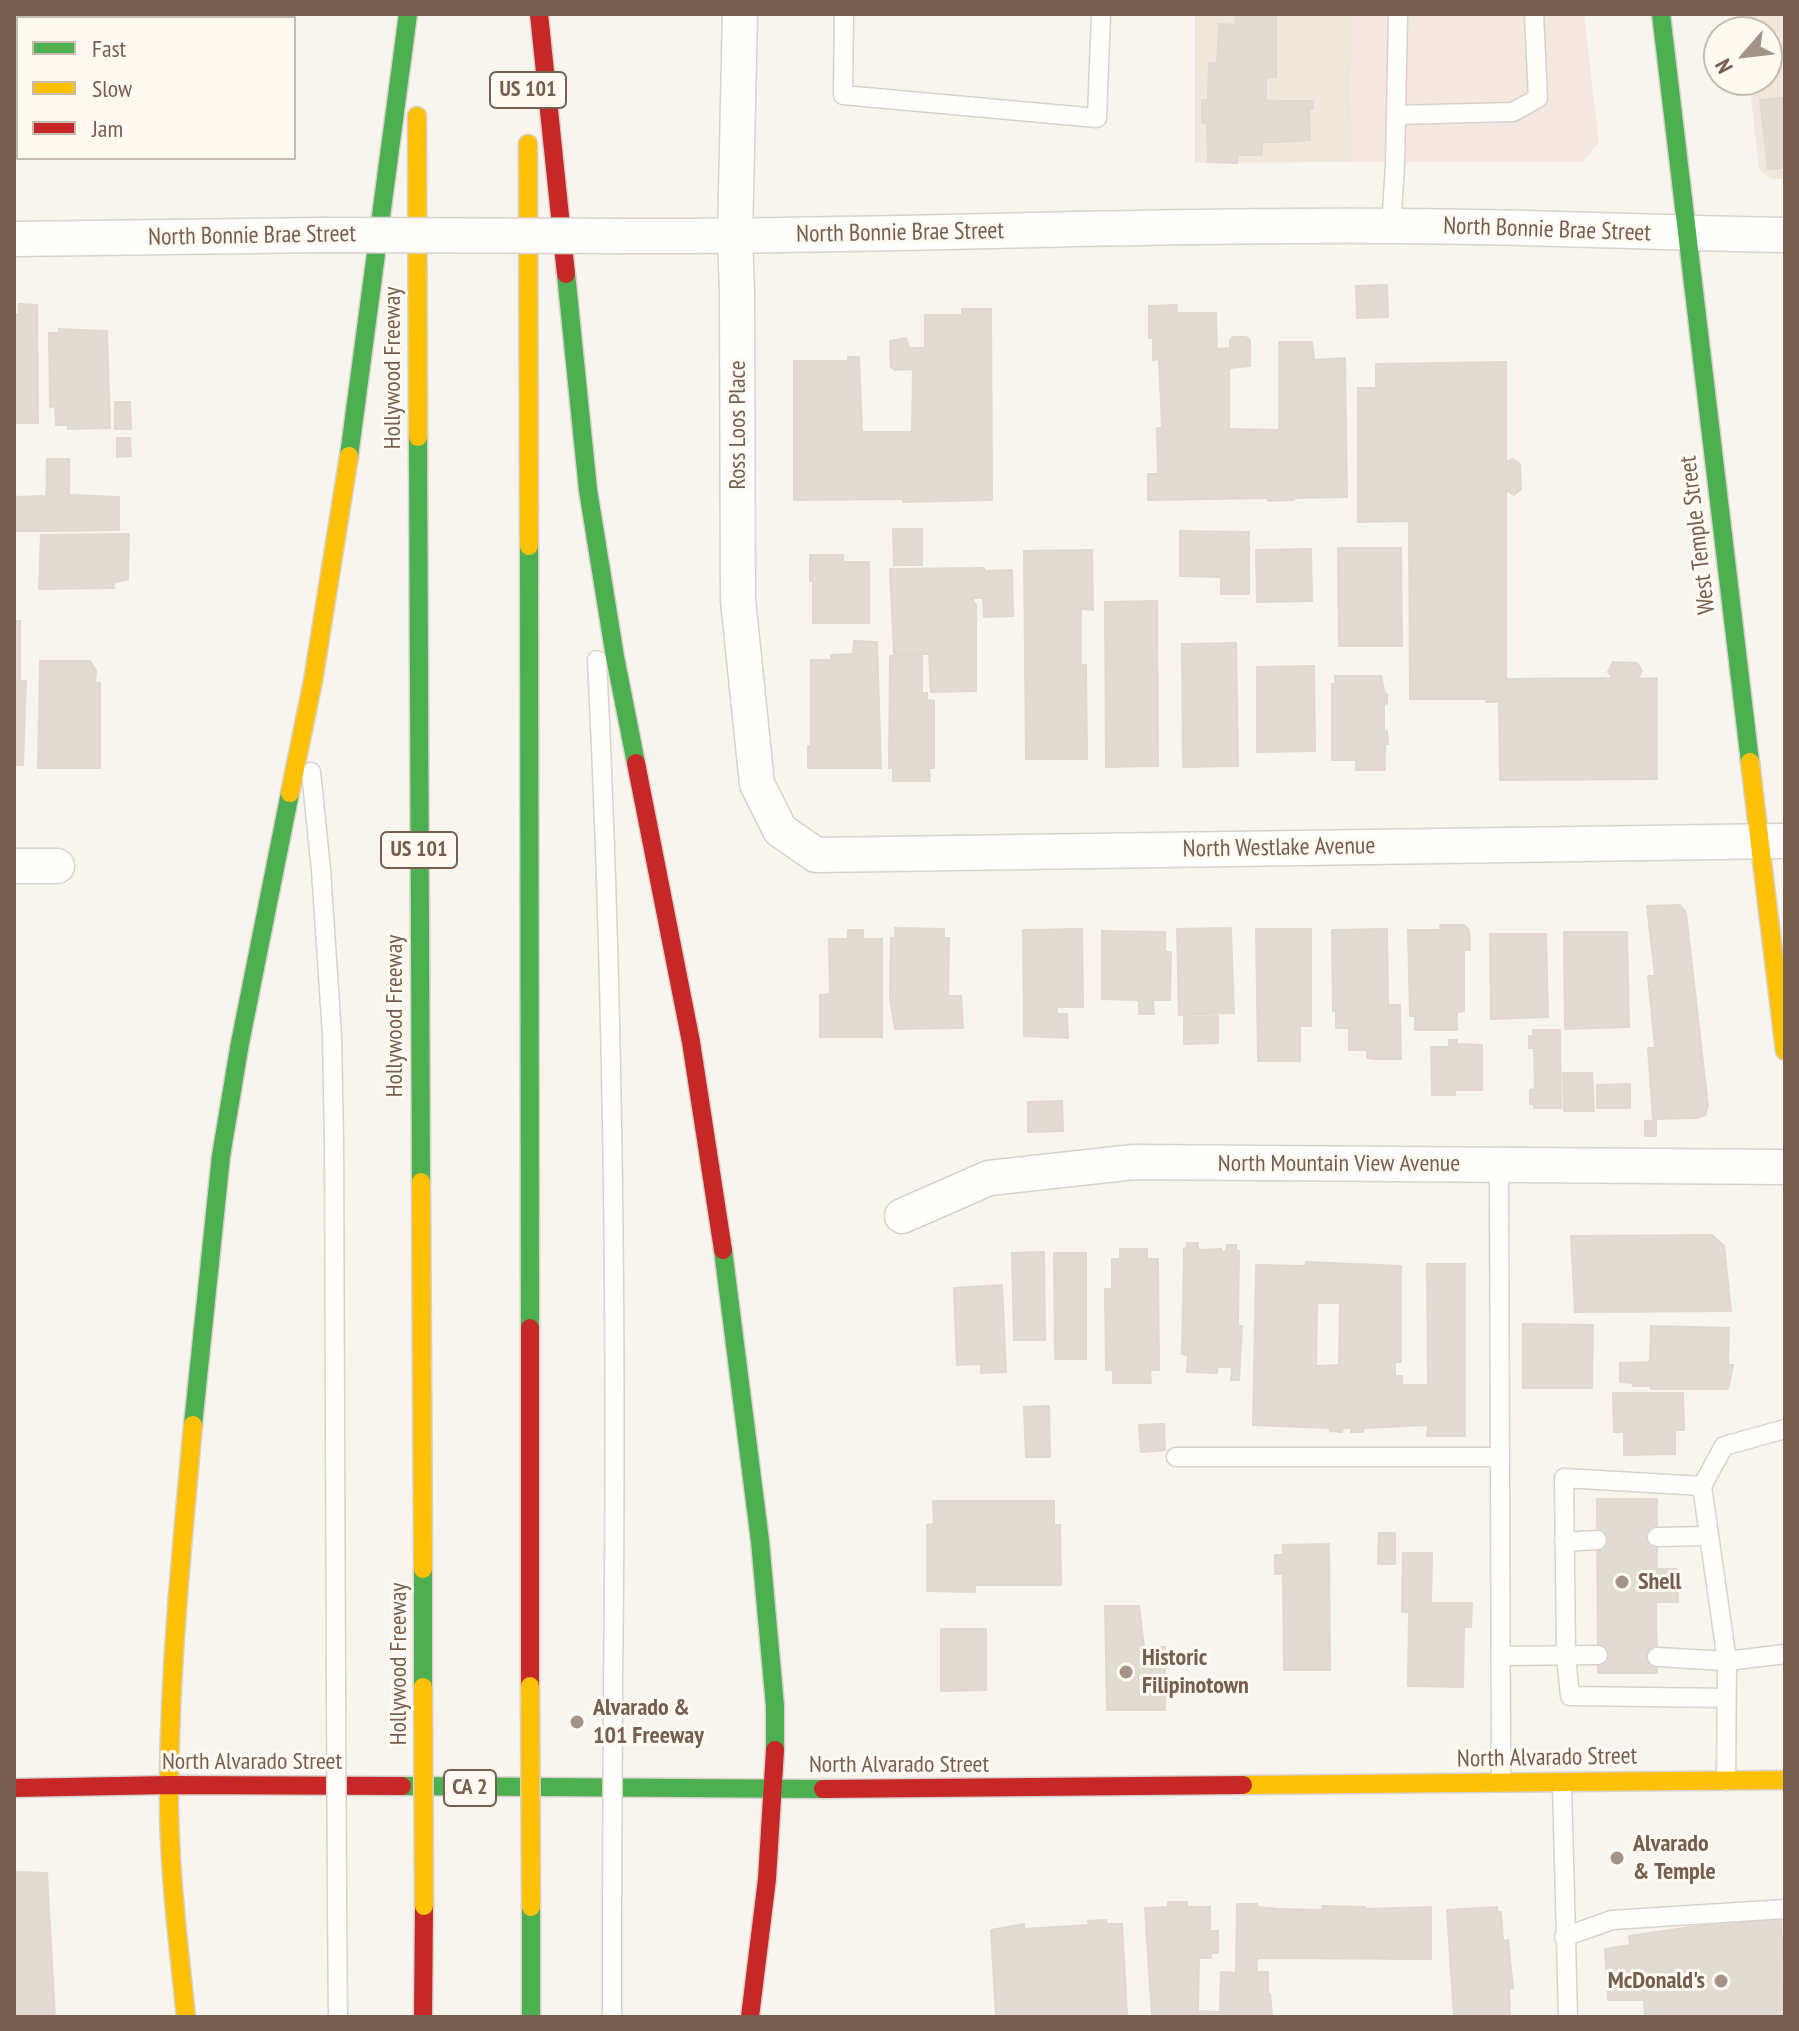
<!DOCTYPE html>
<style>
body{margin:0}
#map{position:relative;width:1799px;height:2031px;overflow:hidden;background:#f8f5ee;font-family:"PT Sans Narrow",sans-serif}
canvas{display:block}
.frame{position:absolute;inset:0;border:16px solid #765e4e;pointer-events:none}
.legend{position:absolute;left:16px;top:16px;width:280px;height:144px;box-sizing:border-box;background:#fefaf1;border:2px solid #c8bcb0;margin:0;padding:10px 14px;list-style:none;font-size:24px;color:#765e4e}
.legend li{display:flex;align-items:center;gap:16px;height:40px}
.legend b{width:40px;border:2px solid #c8bcb0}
.north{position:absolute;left:1703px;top:16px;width:80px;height:80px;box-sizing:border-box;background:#fefaf1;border:2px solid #c8bcb0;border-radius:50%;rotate:242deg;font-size:22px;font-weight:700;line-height:32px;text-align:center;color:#765e4e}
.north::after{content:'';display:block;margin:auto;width:28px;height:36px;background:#a49386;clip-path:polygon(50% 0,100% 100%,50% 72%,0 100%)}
</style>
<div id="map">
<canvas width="1799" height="2031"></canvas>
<div class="frame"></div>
<ul class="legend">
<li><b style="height:10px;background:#4caf50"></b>Fast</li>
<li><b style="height:10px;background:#ffc107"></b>Slow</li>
<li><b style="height:10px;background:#c62828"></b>Jam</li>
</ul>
<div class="north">N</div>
</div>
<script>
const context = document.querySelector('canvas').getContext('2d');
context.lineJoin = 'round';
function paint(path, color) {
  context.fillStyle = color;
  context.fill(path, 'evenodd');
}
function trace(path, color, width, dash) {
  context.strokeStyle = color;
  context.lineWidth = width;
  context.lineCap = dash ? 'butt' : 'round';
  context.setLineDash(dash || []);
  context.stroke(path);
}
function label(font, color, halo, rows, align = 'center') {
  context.font = font + ' "PT Sans Narrow",sans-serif';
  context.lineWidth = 6;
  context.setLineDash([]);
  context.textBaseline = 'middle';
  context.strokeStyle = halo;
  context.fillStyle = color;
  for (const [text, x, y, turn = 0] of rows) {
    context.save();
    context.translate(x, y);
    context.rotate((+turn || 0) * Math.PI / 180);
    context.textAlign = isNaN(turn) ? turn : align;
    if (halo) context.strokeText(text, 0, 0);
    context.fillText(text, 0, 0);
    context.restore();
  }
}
const residential = new Path2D(`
 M1195,14H1352L1351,162L1195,163Z
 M1742,14H1785V179H1771L1759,169L1749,80H1767V32H1744Z`);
const commercial = new Path2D(`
 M1352,14H1584L1599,143L1582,162H1351Z`);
const building = new Path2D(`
 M1236,15L1276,16V77H1266V100L1277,101V142H1262V155H1237V163L1208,162L1207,123H1202V100H1208L1209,63H1217L1219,24L1235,25Z
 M14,28H18V155H14Z
 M1785,97V167L1768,169L1760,100Z
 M1277,101H1313V109H1309L1310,140L1277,142Z
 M1387,285L1388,317L1357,318L1356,286Z
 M19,304L37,305L38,423H14V314H19Z
 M1177,305V313H1216L1217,349L1230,348V340L1233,337H1246L1250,340V366L1229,368V429L1279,430V342H1312L1314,360L1345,358L1347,497L1295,498L1294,500L1268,501V498L1148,500V474H1158L1157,428H1162L1159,359L1153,360V338H1149V306Z
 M962,309H991L992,500L903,502V499L794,500V361H848V357H859L862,432H912L913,369L895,370L891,367L890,341L906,338L909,348H925V315H962Z
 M59,329L107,331L110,428L68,429V425H56L55,406L50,407L49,333H59Z
 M1506,362V462L1513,459L1520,464L1521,489L1514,495L1506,490V679L1613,678L1608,672L1613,662L1637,663L1642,671L1637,679L1657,678V779L1500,780L1499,702H1486V699H1410L1409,521L1358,522V388H1376V364Z
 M115,402H130L131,429H115Z
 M117,438H130L131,456L117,457Z
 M47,459H69V495L119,497V530L46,531Z
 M46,496V514L14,513V497Z
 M14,513L46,514V531H14Z
 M893,529H922V565H894Z
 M1180,531L1249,532V594H1221V577L1180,576Z
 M129,534L128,579L113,583L114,588L39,589L41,535Z
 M1338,548H1401L1402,646H1339Z
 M1311,549L1312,601L1257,602L1256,550Z
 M1092,550L1093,610L1081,609V665H1086L1087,759H1026L1024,551Z
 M810,555H843V562H869V623H813V581H810Z
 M984,568V571L1012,570L1013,616L984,617L983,598H973L974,604H976V691L931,692L929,654H894L890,569Z
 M1157,601L1158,766L1106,767L1105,602Z
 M14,621H20V681H26L23,765H14Z
 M854,641L877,642L881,768H808V746H811V660H831V655L853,654Z
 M1236,643L1238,766L1183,767L1182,644Z
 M890,656H922V693H927V700L934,701V768H929L930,781H893V768H889Z
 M40,661H90L96,671L95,683H100V768H38Z
 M1314,666L1315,751L1257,752V667Z
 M1335,676H1381L1385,694H1387V704L1384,703V732L1387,731L1388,744H1385V770H1356V760H1332V684H1335Z
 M1680,905L1686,913L1708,1106L1705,1115L1697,1118L1653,1119L1648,1048H1655L1648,976H1655L1647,906Z
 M1440,925H1464L1469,930L1470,950H1464V1011L1457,1012V1030H1415V1016H1410L1408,930H1441Z
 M895,928L944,929V938H949L948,996H961L963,1028L895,1029L890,1000L891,938H895Z
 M1231,928L1234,1013L1179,1015L1177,929Z
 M1082,929L1083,1007H1057V1014H1067L1068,1038L1024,1036L1023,930Z
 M1256,929H1311V1026H1300V1061H1258Z
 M1387,929L1388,1005H1400L1401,1059H1374L1367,1058V1050H1349V1028H1336V1011H1333L1332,930Z
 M848,930H863V939H882V1037H820V995L830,994L829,939H848Z
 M1102,931L1165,932V952H1171L1170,1000H1153L1154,1014H1139V1000L1102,999Z
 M1564,932H1627L1629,1027L1565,1029Z
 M1490,934H1546L1548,1017L1491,1019Z
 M1218,1016V1043L1184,1044V1017Z
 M1533,1030H1560L1561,1108H1534V1104H1530V1090L1535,1089L1534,1048H1529V1036H1533Z
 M1449,1040H1457V1044L1482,1045V1090H1455V1095H1432L1431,1047H1449Z
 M1563,1073H1592L1594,1111H1564Z
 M1630,1084V1108H1597V1085Z
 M1062,1101L1063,1131L1028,1132V1102Z
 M1656,1120V1136H1645V1121Z
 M1712,1235L1724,1246L1731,1311L1575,1312L1571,1236Z
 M1187,1243H1198V1250L1221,1249L1223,1253L1226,1251L1227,1245H1236V1251H1239L1238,1326H1242L1239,1380H1231L1232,1367H1217V1373L1187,1372L1188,1355L1182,1354L1184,1248H1187Z
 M1120,1249H1147V1259H1158L1159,1370H1150L1151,1383H1113V1370H1106L1105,1289H1112V1259H1120Z
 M1044,1252L1045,1340H1014L1012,1253Z
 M1054,1253H1086V1359H1055Z
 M1306,1262L1401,1266V1362H1395V1376H1402V1385H1428L1427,1264H1465V1436H1427L1428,1425L1364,1428L1363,1432H1351V1428H1343L1342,1432L1330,1431V1428L1253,1425L1256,1265L1306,1266ZM1317,1303H1340L1339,1365L1316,1366Z
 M1002,1285L1006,1372L981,1373V1364L957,1365L954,1288Z
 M1523,1324L1593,1325L1592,1388H1523Z
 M1651,1326L1729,1328L1728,1365H1733L1728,1389H1651V1386H1633V1383L1620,1382V1363L1650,1362Z
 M1613,1393H1683L1684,1430H1675V1454L1624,1455V1432H1614Z
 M1049,1406L1050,1457H1026L1024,1407Z
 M1164,1424L1165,1450L1141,1452L1139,1425Z
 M1597,1499H1657V1569H1677L1678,1602H1656L1657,1673H1598Z
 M933,1501H1054V1525H1060L1061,1585H975V1592L927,1591V1525L934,1524Z
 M1379,1533H1395V1564H1378Z
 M1329,1544L1330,1670H1284L1283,1574H1275V1555H1283V1545Z
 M1403,1553H1432L1431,1603H1472L1471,1627H1464L1463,1687L1408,1686L1409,1612H1402Z
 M1105,1606H1139L1144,1647H1165V1710H1107Z
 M941,1629H986V1690L941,1691Z
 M14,1872L47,1873L55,2017H14Z
 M1168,1902H1187V1907H1210V1931H1218V1953H1211V1958H1199L1198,2011L1220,2012L1221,1972L1236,1973L1237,1904H1257V1907L1279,1909L1323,1910L1322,1906L1365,1907L1366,1909L1431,1907V1959L1257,1958V1972H1268V1994H1270L1272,2017H1152L1145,1908L1168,1907Z
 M1497,1907V1912H1501L1503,1941L1508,1940L1513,1988H1509L1510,2017H1454L1447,1910Z
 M1781,1914L1785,2017H1645L1644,2000H1608L1605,1949L1630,1945L1629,1936Z
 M1106,1920L1107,1924H1122L1127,2016L996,2017L991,1930L1024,1924V1929L1089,1925L1088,1921Z`);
const lane = new Path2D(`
 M844,14L843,95L1097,118L1101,14
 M1396,115L1513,112L1538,98L1534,14
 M1391,226L1395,166L1398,14
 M597,660C614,1001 617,1343 613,1684
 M311,772L321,870L332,1035L334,1142L336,1688
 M1499,1165L1501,1782
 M1785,1429L1724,1446L1702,1486L1727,1661L1785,1654
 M1176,1457H1500
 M1702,1486L1564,1478L1566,1655L1570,1696L1726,1698
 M1657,1537L1709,1536
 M1564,1542L1597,1540
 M1500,1656L1598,1655
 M1657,1657L1727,1661L1726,1781
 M1562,1783L1568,2017
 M337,1907L338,2017
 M612,1907V2017
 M1564,1937L1612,1920L1785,1909`);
const street = new Path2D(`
 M740,14L735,237L737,293L738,600L757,784L780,830L816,855L1785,841
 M622,236C879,237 1135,224 1391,226C1523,226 1654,233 1785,235
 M14,239L325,235
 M14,866H57
 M902,1216L989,1178L1134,1162L1785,1167`);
const fast = new Path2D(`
 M1661,14L1750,762
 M566,274L588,490L615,657L636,763
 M418,437L421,1182
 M349,456L408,14
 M529,546L530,1328
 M723,1250L760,1541L775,1706V1750
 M193,1425L221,1156L240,1043L290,793
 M423,1569V1687
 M402,1786L823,1789
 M531,1907V2017`);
const slow = new Path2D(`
 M417,116L418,437
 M528,144L529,546
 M1750,762L1785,1051
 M290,793L313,681L349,456
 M421,1182L423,1569
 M1243,1785L1785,1780
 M186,2017C178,1940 168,1863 169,1785C170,1665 182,1545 193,1425`);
const jam = new Path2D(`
 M539,14L566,274
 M636,763L691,1042L723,1250
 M530,1328V1686
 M14,1788L169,1785L402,1786
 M823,1789L1243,1785
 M423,2017L424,1906
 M750,2017L767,1879L775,1750`);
const laneBridge = new Path2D(`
 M336,1688L337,1907
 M612,1907L613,1684`);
const streetBridge = new Path2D(`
 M325,235L622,236`);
const slowBridge = new Path2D(`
 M530,1686L531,1907
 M423,1687L424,1906`);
const markers = [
 [1622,1582,8,"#a49386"],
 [1126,1672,8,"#a49386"],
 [577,1722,8,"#a49386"],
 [1617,1858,8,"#a49386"],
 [1721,1981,8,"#a49386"]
];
const shields = [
 [528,90,76],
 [419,850,76],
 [470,1788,52]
];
const shieldNames = [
 ["US 101",528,90],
 ["US 101",419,850],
 ["CA 2",470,1788]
];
const streetNames = [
 ["North Bonnie Brae Street",1547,230,2],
 ["North Bonnie Brae Street",900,233,-1],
 ["North Bonnie Brae Street",252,236,-1],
 ["Hollywood Freeway",393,368,-90],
 ["Ross Loos Place",738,425,-90],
 ["West Temple Street",1698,535,-97],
 ["North Westlake Avenue",1279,848,-1],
 ["Hollywood Freeway",395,1016,-90],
 ["North Mountain View Avenue",1339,1164],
 ["Hollywood Freeway",399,1664,-90],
 ["North Alvarado Street",1547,1758,-1],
 ["North Alvarado Street",252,1762],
 ["North Alvarado Street",899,1765]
];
const poiNames = [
 ["Shell",1638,1582],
 ["Historic",1142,1658],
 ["Filipinotown",1142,1686],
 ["Alvarado &",593,1708],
 ["101 Freeway",593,1736],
 ["Alvarado",1633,1844],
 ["& Temple",1633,1872],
 ["McDonald's",1705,1981,"right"]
];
paint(residential, '#f0e8dc');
paint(commercial, '#f5e8e0');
paint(building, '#e2dbd3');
trace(building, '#e1d9d0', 2);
trace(lane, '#d7d2cc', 21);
trace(street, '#d7d2cc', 37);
trace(fast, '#d8d2cc', 21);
trace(slow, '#d8d2cc', 21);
trace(jam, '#d8d2cc', 21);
trace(lane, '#fefefc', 18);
trace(street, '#fefefc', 34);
trace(fast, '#4caf50', 18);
trace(slow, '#ffc107', 18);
trace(jam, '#c62828', 18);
trace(laneBridge, '#d7d2cc', 21, []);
trace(streetBridge, '#d7d2cc', 37, []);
trace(slowBridge, '#d9d1cb', 21, []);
trace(laneBridge, '#fefefc', 18);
trace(streetBridge, '#fefefc', 34);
trace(slowBridge, '#ffc107', 18);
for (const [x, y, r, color] of markers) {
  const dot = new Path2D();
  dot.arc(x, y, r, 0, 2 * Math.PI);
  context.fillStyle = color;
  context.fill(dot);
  trace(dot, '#fefaf1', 3);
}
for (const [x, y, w] of shields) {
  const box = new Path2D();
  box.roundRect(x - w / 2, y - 18, w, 36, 6);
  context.fillStyle = '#fefaf1';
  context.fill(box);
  trace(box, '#765e4e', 2);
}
label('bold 22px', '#765e4e', null, shieldNames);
label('24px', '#765e4e', '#fefaf1', streetNames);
label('bold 24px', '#765e4e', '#fefaf1', poiNames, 'left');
</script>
